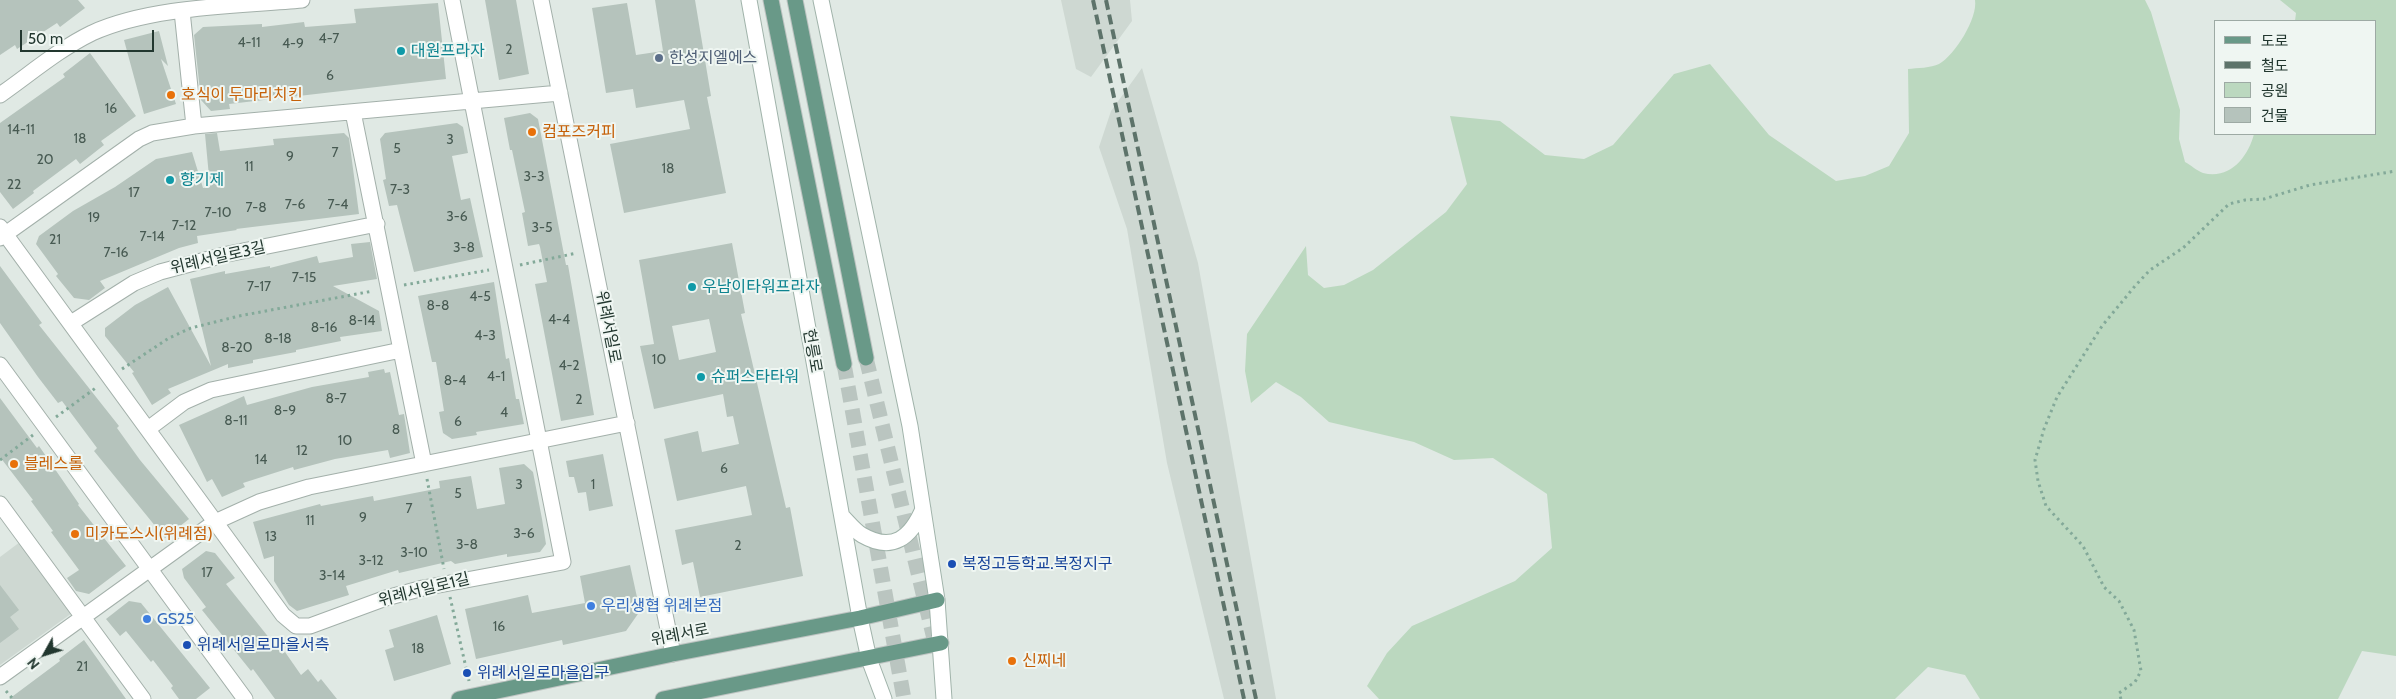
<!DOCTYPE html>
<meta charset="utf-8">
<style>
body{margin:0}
#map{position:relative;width:2396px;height:699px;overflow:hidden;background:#e0e9e4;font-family:Cabin,"Noto Sans KR",sans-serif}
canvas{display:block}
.legend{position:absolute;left:2214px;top:20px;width:162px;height:115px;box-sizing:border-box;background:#eff6f2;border:1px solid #9daaa4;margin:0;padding:6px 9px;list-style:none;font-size:15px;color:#22372f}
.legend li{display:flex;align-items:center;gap:10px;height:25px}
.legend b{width:25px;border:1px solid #9daaa4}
.north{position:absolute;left:20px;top:629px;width:50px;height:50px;-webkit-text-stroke:4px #eff6f2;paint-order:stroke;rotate:231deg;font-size:14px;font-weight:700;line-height:20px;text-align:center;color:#22372f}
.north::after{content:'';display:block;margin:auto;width:18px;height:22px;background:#22372f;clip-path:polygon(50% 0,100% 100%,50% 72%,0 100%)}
.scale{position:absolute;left:20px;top:30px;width:134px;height:22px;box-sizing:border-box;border:2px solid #22372f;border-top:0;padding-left:6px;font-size:15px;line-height:18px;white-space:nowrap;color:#22372f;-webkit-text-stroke:4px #eff6f2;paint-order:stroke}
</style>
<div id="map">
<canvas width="2396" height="699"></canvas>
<ul class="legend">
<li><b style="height:6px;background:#699988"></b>도로</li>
<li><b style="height:6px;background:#5d736a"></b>철도</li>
<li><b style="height:14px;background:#bbd8bf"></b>공원</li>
<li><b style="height:14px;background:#b5c3bc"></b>건물</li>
</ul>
<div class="north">N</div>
<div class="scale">50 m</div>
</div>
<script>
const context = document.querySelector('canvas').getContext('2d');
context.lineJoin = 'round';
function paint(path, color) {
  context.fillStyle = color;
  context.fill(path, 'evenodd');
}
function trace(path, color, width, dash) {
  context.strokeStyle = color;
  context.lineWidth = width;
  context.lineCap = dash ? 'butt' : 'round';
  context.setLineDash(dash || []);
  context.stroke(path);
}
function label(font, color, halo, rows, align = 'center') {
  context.font = font + ' Cabin,"Noto Sans KR",sans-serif';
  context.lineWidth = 4;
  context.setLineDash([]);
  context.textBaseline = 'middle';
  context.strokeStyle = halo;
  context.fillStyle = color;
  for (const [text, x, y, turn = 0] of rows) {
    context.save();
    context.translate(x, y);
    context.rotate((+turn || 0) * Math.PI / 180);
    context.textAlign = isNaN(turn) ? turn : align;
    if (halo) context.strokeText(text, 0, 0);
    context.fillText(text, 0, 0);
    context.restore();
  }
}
const built = new Path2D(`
 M1061,0H1130L1132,21L1091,77L1076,69Z
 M1142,68L1198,263L1276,699H1224L1167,463L1127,229L1099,147L1111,111Z
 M20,542L72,613L0,665V557Z`);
const green = new Path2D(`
 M1975,0H2145L2151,12L2180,110L2179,139L2185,162C2191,165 2197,171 2203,173C2230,180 2248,157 2254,134H2375V21H2295L2296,13L2280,0H2396V656L2362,651L2338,699H1980L1965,675L1928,667L1895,699H1379L1367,686L1387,653L1412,626L1515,581L1552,548L1547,494L1493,458L1454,460L1414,442L1329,422L1301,397L1276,382L1251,403L1245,371L1247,334L1306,246L1308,275L1324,288L1344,285L1373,270L1446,212L1467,184L1450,116L1500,121L1545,155L1584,159L1613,145L1674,74L1710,64L1769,135L1836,181L1865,176L1889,166L1909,133L1908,69C1917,68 1931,68 1939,64C1955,55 1978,18 1975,0Z`);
const building = new Path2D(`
 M0,0H78L85,8L60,27L57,23L17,49L15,45L0,55Z
 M485,0H516L529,74L499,80Z
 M655,0H695L711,96L707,97L726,193L624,213L610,144L690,129L684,100L636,108L633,89L606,93L592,8L627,3L636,55L663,51Z
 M438,3L446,79L229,104L230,109L211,111L201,100L194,35L203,27L262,24V27L304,22L305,27L356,23L354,9Z
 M159,31L168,66L161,59L176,104L144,114L124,40Z
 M90,53L136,116L101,141L104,145L80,164L76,159L33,191L34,193L13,209L0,192V123L65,77L63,74Z
 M530,113L538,119L566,265H568L594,415L561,421L535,284L547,282L540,247L539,244L528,246L522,213L525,212L512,150H510L504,118Z
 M457,123L463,127L468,153L452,156L461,200L470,198L483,257L414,272L397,205L389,206L383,180L386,179L380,139L385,133Z
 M217,133L220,151L274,145L273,139L344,133L349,138L350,146L359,214L236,229L237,230L197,236L198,243L179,248L100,281L105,288L89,300L74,298L56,276L58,274L36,244L39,236L73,211L115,187L156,159L192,152L203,188L210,187L205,134Z
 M370,242L377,279L333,286L379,311L382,331L340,337L341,341L296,350V352L253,360V363L228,368V364L168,389L171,393L152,405L132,373L134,372L105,336V328L135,305L168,287L211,366L190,279L225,271V274L270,266V268L317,256L319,263L353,257L351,244Z
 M732,243L745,313L741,314L786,508L790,507L803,576L700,597L693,562L682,565L675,530L752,515L746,486L677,501L664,439L698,431L702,452L739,444L733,416L727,417L723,394L654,409L640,346L654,344L639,260ZM709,319L716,352L679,360L672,326Z
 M0,266L42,323L39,325L119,426L117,428L140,460L189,519L165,538L94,451L97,448L62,401L58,403L38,377L0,323Z
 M494,282L506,359L509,358L516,399H519L524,424L476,432L477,435L452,439L443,433L439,412L444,411L436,362H432L418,296Z
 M384,369L385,373L390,372L399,415L404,414L410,453L390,458L388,450L335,459L294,470L293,467L243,483L245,487L222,497L212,479L207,482L179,425L244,396L247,405L312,387L369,377L368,372Z
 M0,398L37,448L39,446L79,504L78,505L126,566L89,594L76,591L67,578L79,570L51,532L53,531L31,501L33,500L0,457Z
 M603,454L613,506L589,511L586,492L578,493L574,477H569L566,461Z
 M524,464L533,472L542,519L546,544L540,552L507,557V554L455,564L451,561L399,573L398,570L346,586L349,595L297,611L289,605L274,581V556L264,559L253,522L320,504L321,506L373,496L374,501L440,488L439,481L471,476L477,509L505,504L499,468Z
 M206,551L215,553L235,578L226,584L282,654L285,652L301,675L308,669L318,682L321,679L337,699H275L253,669L251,671L202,610L206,607L184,578L182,569Z
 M630,565L640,611L626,631L563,645L562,640L476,659L465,609L528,595L532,613L585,603L580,576Z
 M0,585L19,610L10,617L19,629L0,643Z
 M129,601L141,603L210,688L196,699H179L171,688L173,686L153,660L151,662L126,631L120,636L106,619Z
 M437,615L451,664L394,681L385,650L394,647L389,630Z
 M84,640L126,699H9L60,661L59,659Z`);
const primaryTunnel = new Path2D(`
 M866,358L936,647
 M844,364L904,699`);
const path = new Path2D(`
 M520,265L577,253
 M404,285L489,270
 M122,369L169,338L191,328L239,316L373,291
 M56,417L97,387
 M0,460L33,435
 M427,479L444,569
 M450,597L469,681
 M6,691L13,699
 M2121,699L2119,693L2135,682L2141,671L2134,630L2119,601L2104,587L2083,546L2046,506L2038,481L2035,460L2044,429L2057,397L2102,326L2135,286L2150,270L2183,248L2229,204L2245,200L2264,199L2310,185L2396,171`);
const minor = new Path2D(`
 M541,0L673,654
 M182,11L194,126
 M0,95C30,74 59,49 92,33C151,6 237,6 302,0
 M353,112L424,464
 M0,227L283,615L296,626H310L386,598L423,588L563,562L452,0
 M0,238L139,139L152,133L194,126L560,93
 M71,323L134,283L160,272L228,254L377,224
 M0,365L245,699
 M148,429L184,402L211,390L401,350
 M0,504L143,699
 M0,677L215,522L259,502L309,487L627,423`);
const secondary = new Path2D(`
 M749,0L860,618L869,659L884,699
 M821,0L910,426L937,600L944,699
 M842,516C848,522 855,531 862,535C893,553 911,537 923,509`);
const primary = new Path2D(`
 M771,0L844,364
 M795,0L866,358
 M459,699L673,654L860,618L937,600
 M663,699L941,643`);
const rail = new Path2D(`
 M1093,0L1244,699
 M1106,0L1256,699`);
const markers = [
 [401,51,5,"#0f9aa8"],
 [659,58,5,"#5c6f8a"],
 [171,95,5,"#e8710a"],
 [532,132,5,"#e8710a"],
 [170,180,5,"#0f9aa8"],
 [692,287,5,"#0f9aa8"],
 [701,377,5,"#0f9aa8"],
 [14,464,5,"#e8710a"],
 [75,534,5,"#e8710a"],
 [952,564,5,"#1a4fb4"],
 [591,606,5,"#3f7fe0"],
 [147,619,5,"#3f7fe0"],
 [187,645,5,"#1a4fb4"],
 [1012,661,5,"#e8710a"],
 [467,673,5,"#1a4fb4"]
];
const numberNames = [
 ["4-7",329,39],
 ["4-11",249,43],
 ["4-9",293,44],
 ["2",509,50],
 ["6",330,76],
 ["16",111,109],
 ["14-11",21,130],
 ["18",80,139],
 ["3",450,140],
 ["5",397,149],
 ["7",335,153],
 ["9",290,157],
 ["20",45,160],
 ["11",249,167],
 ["18",668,169],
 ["3-3",534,177],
 ["22",14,185],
 ["7-3",400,190],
 ["17",134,193],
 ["7-6",295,205],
 ["7-4",338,205],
 ["7-8",256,208],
 ["7-10",218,213],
 ["3-6",457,217],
 ["19",94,218],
 ["7-12",184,226],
 ["3-5",542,228],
 ["7-14",152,237],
 ["21",55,240],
 ["3-8",464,248],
 ["7-16",116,253],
 ["7-15",304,278],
 ["7-17",259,287],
 ["4-5",480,297],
 ["8-8",438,306],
 ["4-4",559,320],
 ["8-14",362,321],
 ["8-16",324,328],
 ["4-3",485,336],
 ["8-18",278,339],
 ["8-20",237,348],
 ["10",659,360],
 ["4-2",569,366],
 ["4-1",496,377],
 ["8-4",455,381],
 ["8-7",336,399],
 ["2",579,400],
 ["8-9",285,411],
 ["4",504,413],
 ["8-11",236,421],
 ["6",458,422],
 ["8",396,430],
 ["10",345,441],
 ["12",302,451],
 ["14",261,460],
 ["6",724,469],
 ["3",519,485],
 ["1",593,485],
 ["5",458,494],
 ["7",409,509],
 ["9",363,518],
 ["11",310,521],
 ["3-6",524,534],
 ["13",271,537],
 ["3-8",467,545],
 ["2",738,546],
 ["3-10",414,553],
 ["3-12",371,561],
 ["17",207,573],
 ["3-14",332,576],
 ["16",499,627],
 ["18",418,649],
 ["21",82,667]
];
const cultureNames = [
 ["대원프라자",411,51],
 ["향기제",180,180],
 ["우남이타워프라자",702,287],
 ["슈퍼스타타워",711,377]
];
const serviceNames = [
 ["한성지엘에스",669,58]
];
const foodNames = [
 ["호식이 두마리치킨",181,95],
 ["컴포즈커피",542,132],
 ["블레스롤",24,464],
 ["미카도스시(위례점)",85,534],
 ["신찌네",1022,661]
];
const streetNames = [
 ["위례서일로3길",218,258,-13],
 ["위례서일로",608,327,79],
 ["헌릉로",812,351,80],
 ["위례서일로1길",424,590,-14],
 ["위례서로",680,635,-11]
];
const transitNames = [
 ["복정고등학교.복정지구",962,564],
 ["위례서일로마을서측",197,645],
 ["위례서일로마을입구",477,673]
];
const shopNames = [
 ["우리생협 위례본점",601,606],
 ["GS25",157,619]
];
paint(built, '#ced8d2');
paint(green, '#bbd8bf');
paint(building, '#b5c3bc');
trace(primaryTunnel, '#bac5c0', 15, [15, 8]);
trace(minor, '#a3b0aa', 17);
trace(secondary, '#a0b3aa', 17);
trace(primary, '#bdc3c1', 17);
trace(path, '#83a999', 3, [2.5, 4]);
trace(minor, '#fff', 15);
trace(secondary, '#fff', 15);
trace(primary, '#699988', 15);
trace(rail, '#5d736a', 4, [10, 5]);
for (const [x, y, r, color] of markers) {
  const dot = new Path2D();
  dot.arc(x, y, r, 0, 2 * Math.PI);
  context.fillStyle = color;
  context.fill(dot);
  trace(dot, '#eff6f2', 2);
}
label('14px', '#475a52', null, numberNames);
label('16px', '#0d838f', '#eff6f2', cultureNames, 'left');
label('16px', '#4e5e75', '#eff6f2', serviceNames, 'left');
label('16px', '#c56008', '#eff6f2', foodNames, 'left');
label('16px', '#22372f', '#eff6f2', streetNames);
label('16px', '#164399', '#eff6f2', transitNames, 'left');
label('16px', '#366cbe', '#eff6f2', shopNames, 'left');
</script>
